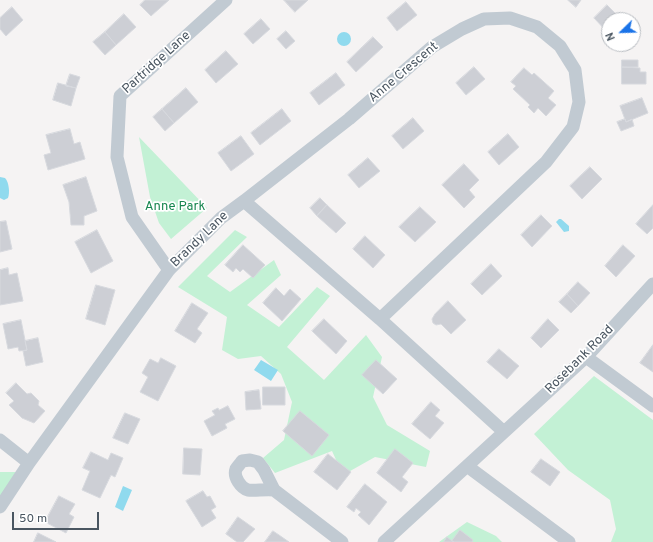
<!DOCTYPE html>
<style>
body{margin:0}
#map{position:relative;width:653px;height:542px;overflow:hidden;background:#f5f3f3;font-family:Overpass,sans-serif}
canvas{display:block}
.north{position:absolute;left:601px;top:12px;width:40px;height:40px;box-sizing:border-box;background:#fff;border:1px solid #b7bbc0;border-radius:50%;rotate:247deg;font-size:11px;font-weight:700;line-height:16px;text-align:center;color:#4a5661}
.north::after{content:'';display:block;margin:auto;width:14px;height:18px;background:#1a73e8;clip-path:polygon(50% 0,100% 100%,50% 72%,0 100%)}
.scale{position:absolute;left:12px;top:512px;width:87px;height:18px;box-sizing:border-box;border:2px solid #4a5661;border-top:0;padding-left:5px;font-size:12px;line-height:14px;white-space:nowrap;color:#4a5661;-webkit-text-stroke:3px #fff;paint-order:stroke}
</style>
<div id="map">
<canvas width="653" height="542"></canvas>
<div class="north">N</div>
<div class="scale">50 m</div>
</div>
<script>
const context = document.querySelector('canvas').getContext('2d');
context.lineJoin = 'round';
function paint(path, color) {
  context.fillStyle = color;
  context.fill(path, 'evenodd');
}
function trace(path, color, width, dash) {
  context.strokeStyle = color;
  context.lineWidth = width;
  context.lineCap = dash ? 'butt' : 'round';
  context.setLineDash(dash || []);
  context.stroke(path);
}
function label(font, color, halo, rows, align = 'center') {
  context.font = font + ' Overpass,sans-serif';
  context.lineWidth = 3.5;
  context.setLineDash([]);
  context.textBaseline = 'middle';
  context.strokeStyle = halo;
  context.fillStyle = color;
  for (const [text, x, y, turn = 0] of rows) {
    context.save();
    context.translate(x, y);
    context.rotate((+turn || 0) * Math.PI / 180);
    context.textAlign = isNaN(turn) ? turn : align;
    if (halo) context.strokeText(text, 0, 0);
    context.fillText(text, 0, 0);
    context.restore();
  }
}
const green = new Path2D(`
 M139,137L207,208L171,239L159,223L150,197Z
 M235,230L247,237L207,276L230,292L274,260L281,275L247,305L279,327L317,287L330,296L287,347L324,380L366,335L382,357L373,397L387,425L430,451L426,467L375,457L343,475L332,451L275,473L263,458L284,440L292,402L281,374L261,356L238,359L222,350L227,317L178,287Z
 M594,376L653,420V542H611L616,529L610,500L568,470L534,434Z
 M0,472H16L0,497Z
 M467,522L496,536L502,542H439Z`);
const water = new Path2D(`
 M337 39a7 7 0 1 1 14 0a7 7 0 1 1-14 0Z
 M0,177L5,178C9,182 10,193 8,198L4,200L0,198Z
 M559,219H561L569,226V231L564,232L556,222Z
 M261,360L278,370L271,381L254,370Z
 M123,486L132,490L123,511L115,507Z`);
const building = new Path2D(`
 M145,0H169L151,16L140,5Z
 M284,0H308L295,12Z
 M568,0H581L576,7Z
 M406,2L417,15L397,31L387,18Z
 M607,5L622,20H609V34L594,18Z
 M12,7L23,20L6,36L0,29V18Z
 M124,14L136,27L116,45L105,32Z
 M261,19L270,29L253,44L244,34Z
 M286,31L295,41L286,49L277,39Z
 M105,32L116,45L105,55L93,42Z
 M373,37L383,47L356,72L347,62Z
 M226,51L238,64L216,83L205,70Z
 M622,60H638V67H622Z
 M474,67L485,79L466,95L456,83Z
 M622,67L640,68V72H646V84H622Z
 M524,68L532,75L534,73L554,91L548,98L556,105L546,116L538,108L534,113L528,107L530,105L513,89L516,86L511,82Z
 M336,73L345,85L319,105L310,93Z
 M70,74L80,77L76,88L66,86Z
 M58,83L76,88L71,106L53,100Z
 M186,88L198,102L174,123L162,109Z
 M642,98L648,113L626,122L620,106Z
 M162,109L174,123L165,131L153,117Z
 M282,109L291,121L260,145L251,133Z
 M413,118L424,131L403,149L392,136Z
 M625,119L626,122L632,119L634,126L621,131L617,122Z
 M70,129L74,144L80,142L85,159L48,170L44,155L51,153L46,135Z
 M508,134L519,147L499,165L488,152Z
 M241,136L254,154L231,171L218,153Z
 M368,158L380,171L359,188L348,175Z
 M464,164L479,180L469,190L475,197L464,208L442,185Z
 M590,167L602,179L582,199L570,186Z
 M86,177L97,211L84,216V225H71L69,202L63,185Z
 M320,198L327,205L317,216L310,208Z
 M327,205L346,223L336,233L317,216Z
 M653,205V228L647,234L636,224Z
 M420,207L436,222L415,242L399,227Z
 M541,215L552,226L532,247L521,235Z
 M6,221L12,249L0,252V222Z
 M97,230L113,261L91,273L75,242Z
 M365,236L385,255L373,268L353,249Z
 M243,245L265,265L253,278L243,269L240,272L236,268L233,272L225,265Z
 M623,245L635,256L616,277L605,266Z
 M491,264L502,276L482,295L471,284Z
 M8,268L9,275L17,273L23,301L0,305V270Z
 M578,282L590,293L578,306L567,294Z
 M96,285L115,290L105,325L86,319Z
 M276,288L284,296L290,289L301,299L282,321L263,303Z
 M567,294L578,306L571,313L559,302Z
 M448,301L466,320L451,334L441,324L436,325L433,323L432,319L435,314Z
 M192,303L208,313L197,329L202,333L195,343L175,331Z
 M324,319L347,341L336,354L312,331Z
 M548,319L559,330L541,348L531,338Z
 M21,320L27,350L19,351L18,347L8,349L3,324Z
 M38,338L43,362L26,366L23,351L27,350L25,341Z
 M653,345V372L640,363Z
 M499,349L519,366L507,379L487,362Z
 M161,358L176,366L158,401L140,392L148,377L142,373L150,359L158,363Z
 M376,360L397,379L383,394L362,375Z
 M16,383L27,394L31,393L39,401L38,405L45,411L34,423L22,418L9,405L14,401L6,393Z
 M263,387H285V405H263Z
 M259,390L261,409L246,410L245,392Z
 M431,402L440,410L435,416L444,423L430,439L412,424Z
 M228,406L235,419L225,424L227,428L212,436L204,421L215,415L212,411L218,408L219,410Z
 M300,411L329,435L312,456L283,431Z
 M125,413L140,419L128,444L113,438Z
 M184,448L202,449L200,475L183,474Z
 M395,449L413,463L402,477L408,482L401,492L377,473Z
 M91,452L108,460L111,453L123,458L115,477L111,475L100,498L82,490L90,471L83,468Z
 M328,454L351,472L337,490L314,472Z
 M541,459L560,472L550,486L531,472Z
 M365,484L387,502L369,525L358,515L361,512L356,508L354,512L347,507Z
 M203,491L207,497L210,496L216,507L211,510L216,518L202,527L186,501Z
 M59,496L75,504L69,514L74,517L66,533L45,522Z
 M238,517L255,529L243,542H237L226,534Z
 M460,530L473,540L472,542H454L452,541Z
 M273,531L279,535L289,542H265Z
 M38,533L56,542H34Z
 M447,537L452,541L454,542H444Z`);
const minor = new Path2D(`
 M244,201L349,119L432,47L462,29L484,19L510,18L537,27L560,46L575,70L579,102L573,127L546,162L380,319
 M169,270L132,217L117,157L120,96L226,0
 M586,357L653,406
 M0,440L29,463
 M467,466L569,542
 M274,490C266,489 254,491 248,490C241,488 233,477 236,469C237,467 240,464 242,461L250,460L258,462L264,470L274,490L342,542
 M0,507L29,463L169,270L221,218L244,201L380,319L504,432
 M384,542L586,357L653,284`);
const streetNames = [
 ["Partridge Lane",157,63,-42],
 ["Anne Crescent",404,73,-40],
 ["Brandy Lane",200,240,-44],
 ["Rosebank Road",580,360,-45]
];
const parkNames = [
 ["Anne Park",175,207]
];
paint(green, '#c3f1d5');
paint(water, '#90daee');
paint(building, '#cdcfd5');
trace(building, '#d7d9de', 1);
trace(minor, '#c1cad2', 13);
label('13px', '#4a5661', '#fff', streetNames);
label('13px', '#17864f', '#fff', parkNames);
</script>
